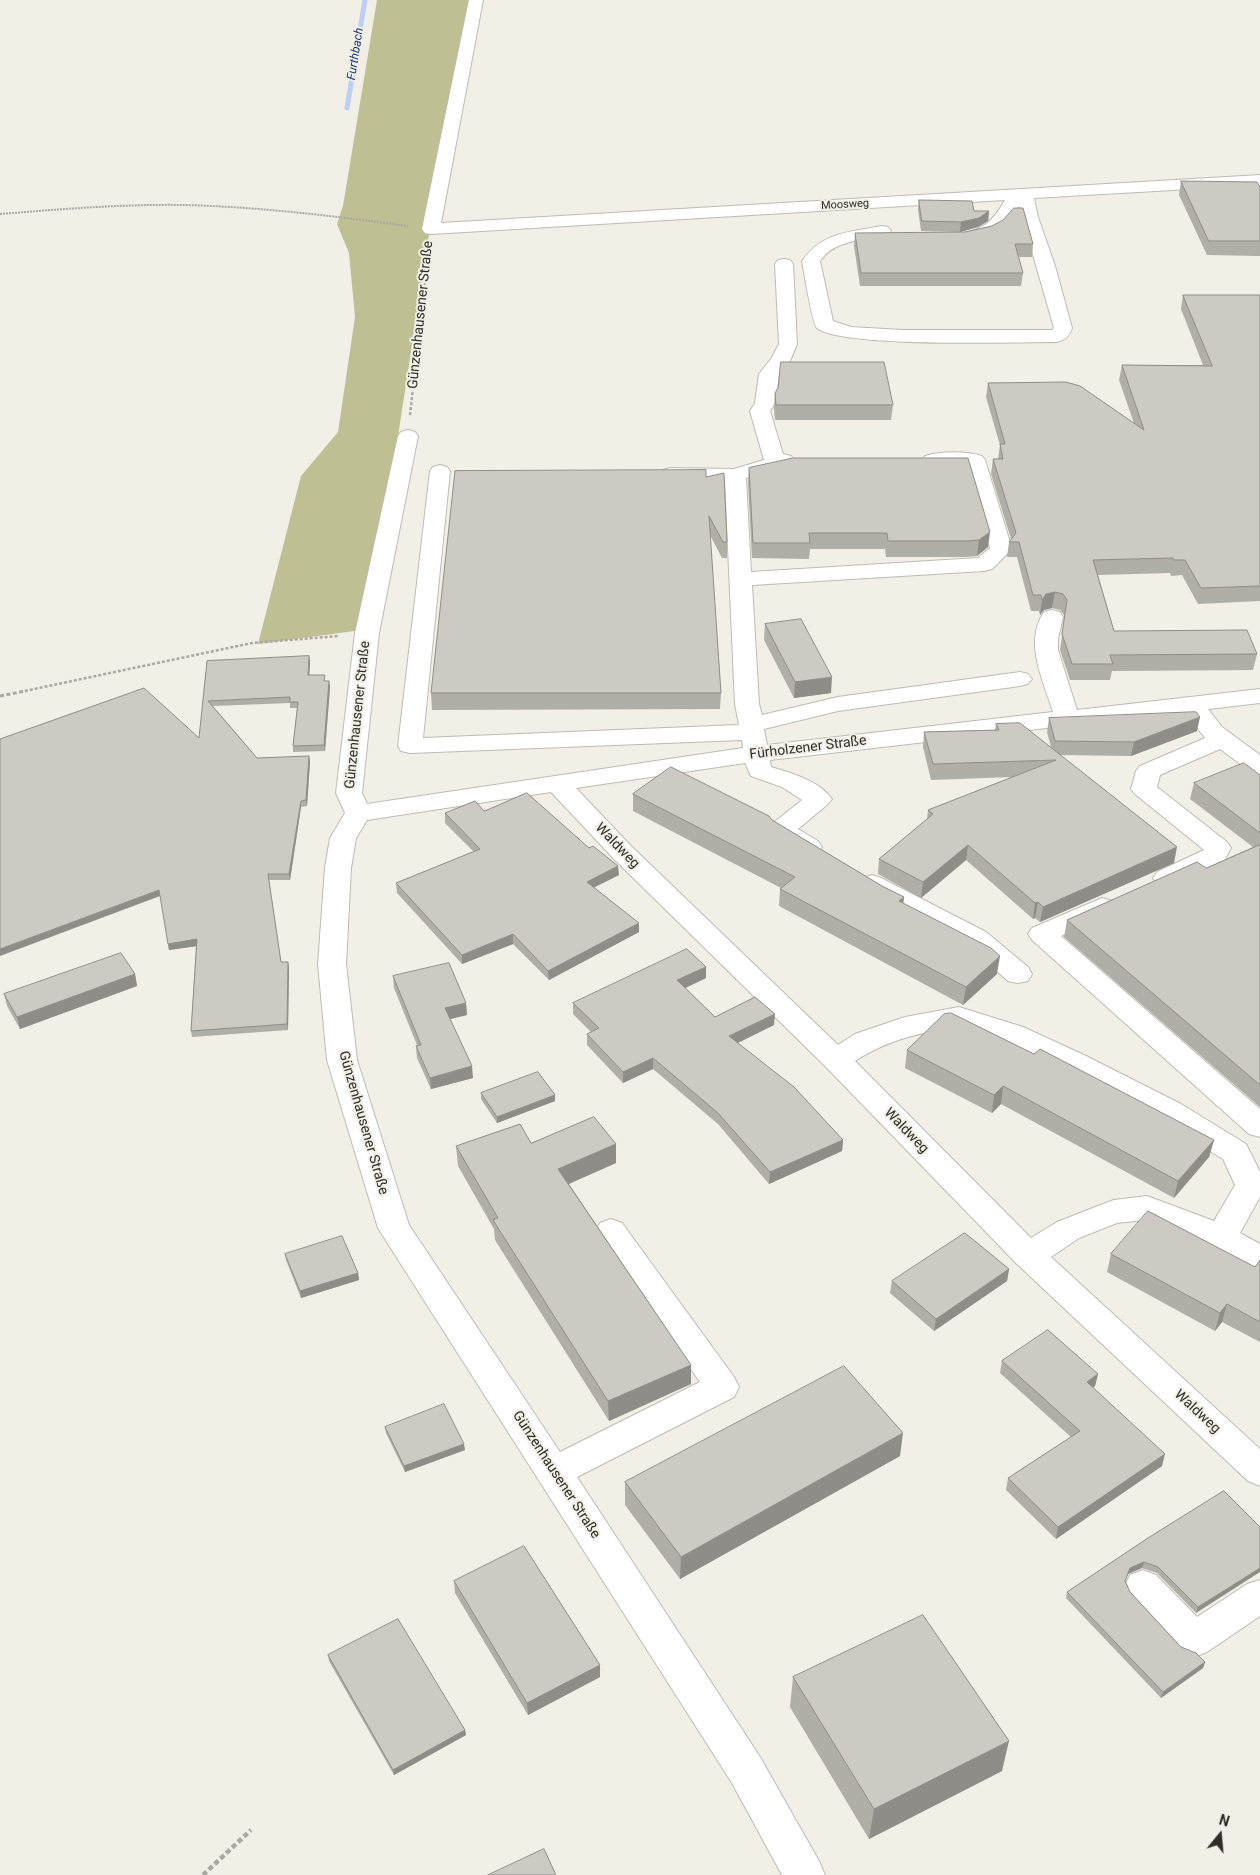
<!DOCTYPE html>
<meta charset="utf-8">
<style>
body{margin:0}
#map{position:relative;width:1260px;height:1875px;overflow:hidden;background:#f1efe6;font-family:Roboto,sans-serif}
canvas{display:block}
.north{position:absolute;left:1195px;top:1810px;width:50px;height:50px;-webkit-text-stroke:4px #f1efe6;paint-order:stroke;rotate:17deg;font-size:14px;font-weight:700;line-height:20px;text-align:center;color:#2e2d2a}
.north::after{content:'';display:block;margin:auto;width:18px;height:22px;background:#2e2d2a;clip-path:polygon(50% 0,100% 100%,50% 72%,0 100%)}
</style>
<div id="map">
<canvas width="1260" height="1875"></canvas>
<div class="north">N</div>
</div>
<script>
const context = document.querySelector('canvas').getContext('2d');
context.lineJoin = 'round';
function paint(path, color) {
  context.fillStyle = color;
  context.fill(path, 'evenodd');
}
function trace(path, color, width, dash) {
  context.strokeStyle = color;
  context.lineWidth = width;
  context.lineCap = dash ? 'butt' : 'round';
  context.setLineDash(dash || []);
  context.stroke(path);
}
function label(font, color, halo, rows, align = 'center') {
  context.font = font + ' Roboto,sans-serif';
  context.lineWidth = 4;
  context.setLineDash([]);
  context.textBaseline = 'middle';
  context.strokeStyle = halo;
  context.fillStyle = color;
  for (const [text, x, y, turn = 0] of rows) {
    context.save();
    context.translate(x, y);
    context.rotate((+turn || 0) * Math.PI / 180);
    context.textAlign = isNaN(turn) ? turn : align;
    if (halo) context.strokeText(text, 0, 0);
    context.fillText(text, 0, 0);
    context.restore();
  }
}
const green = new Path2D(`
 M377,0H477L430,228L396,449L362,630L258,644L301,476L338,432L355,317L349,253L337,224L343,206Z`);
const stream = new Path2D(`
 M347,108L365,0`);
const pathFar3 = new Path2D(`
 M0,214C62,209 124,204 185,205C260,207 334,216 408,226
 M423,300L428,250`);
const pathFar2 = new Path2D(`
 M410,415L423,299
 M20,692L252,643L339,636`);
const pathFar1 = new Path2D(`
 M0,696L26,691`);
const path = new Path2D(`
 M203,1875L251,1830`);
const minor = new Path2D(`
 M469,0H483L441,223L1260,175V185L1034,198L1038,217L1055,266L1072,328C1070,336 1065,340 1057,342C1019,342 840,348 817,328C812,323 804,271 802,261C822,232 850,232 882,226L888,227L891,231L888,235C865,240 835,239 820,261L833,321L851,327L902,330H1052L1054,328L1019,206C1007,226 987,248 961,242L958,238L961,234C984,229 993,221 1005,200L431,234L425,233L422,229Z
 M784,259L790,260L793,264L797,344L790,361L779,375L775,403L770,411L783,454L791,456L794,460L791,464L746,478L751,572L978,558L990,548L966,466L925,464L922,460L925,456C941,451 966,451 982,456L985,460L1012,549L992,569L984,571L752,585L759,704L762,715L838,697L1020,672L1028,674L1032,679L1028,684L1020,686L838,711L764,729L767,745L1053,712C1044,682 1023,642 1044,612L1052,610L1060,612L1063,617L1058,639V650L1077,710L1260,689V703L1208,709L1222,727L1260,755V775L1251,772L1220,749L1160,775L1157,787L1227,842L1231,848L1223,863L1166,886L1157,884L1153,878L1157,872L1204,850L1135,794L1131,789L1136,771L1140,766L1205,738L1185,712L770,760L771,767C791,773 820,781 832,799L828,804L798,829L818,841L822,847L818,853C802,857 778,844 768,830L772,824L802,800L782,787L751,776L745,763L576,788L631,846L838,1045L855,1034L905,1017L959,1007L1023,1027L1086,1056L1181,1104L1246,1144L1260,1172V1197L1240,1233L1260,1244V1271L1249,1268L1210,1246L1145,1220L1117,1223L1079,1238L1051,1257L1260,1449V1486L1248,1481L1017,1264L826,1067L613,858L551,792L367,820L356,838L351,868L346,964L357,1060L409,1225L560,1452L700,1382L600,1239L595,1231L600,1223L611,1219L622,1223L734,1377L739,1387L734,1397L577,1477L760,1757L819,1861L825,1875H782L732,1783L383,1236L378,1228L327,1060L318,964L325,868L330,838L345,813L336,793L355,633L398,436L401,432L408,430L415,432L418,436L379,633L362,793L367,804L743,748L742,740L410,753L401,751L398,746L430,471L433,467L440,465L447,467L450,471L423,738L739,725L735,704L725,481L670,480L663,478L660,474L663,470L670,468L734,469L764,460L750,411L755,403L759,374L771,359L779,344L775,264L778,260ZM958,1027L1003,1041L1066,1070L1159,1120L1223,1159L1235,1185L1214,1221L1147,1196L1114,1200L1103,1204L1057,1222L1031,1238L855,1061C889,1039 919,1033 958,1027Z
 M872,875L881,878L986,932L1028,967L1032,974L1028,981L1018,983L1008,981L966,944L863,890L859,884L863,878Z
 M1102,898L1112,901L1116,907L1112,913L1061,936L1260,1109V1137L1249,1134L1032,940L1028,934L1032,928Z
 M1143,1570L1156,1575L1197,1617L1247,1584L1260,1580V1616L1207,1652L1194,1657L1181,1652L1130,1597L1125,1586L1130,1575Z`);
const wall = new Path2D(`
 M1181,181L1260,187V256L1207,255L1179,195Z
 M919,200L974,211H989L988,221L978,227L960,232L921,231L918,209Z
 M855,233L1033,244L1032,257H1018L1023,273L1021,286H860L854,246Z
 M1183,295H1260V601L1198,604L1182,575L1171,576L1170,573L1098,575L1114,631L1257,654L1253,670L1112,671L1110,680H1070L1060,650L1065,616L1060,610L1052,608L1044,610L1040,615L1039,611H1031L1017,557H1007L1009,542L1011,539L991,474L993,459H998L1000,445L986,397L988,383L1134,423L1119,380L1122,365H1203L1181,309Z
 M775,393L893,405L891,420H775L774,408Z
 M968,458L988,547L977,556L965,557H886L885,549H810L809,559L752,558L748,483L749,468Z
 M706,477L727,542V558H722L710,535L721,693L720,709L432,710L431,693Z
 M765,624L831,693L794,698L764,640Z
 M309,656L310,662L309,675L326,681H329L330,687L325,751L293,752V746L297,708H290V703L213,706L257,758L309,756L310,762L307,806L301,807L290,880H269L281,962H288L289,968L288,1030L192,1037L191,1031L196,946L169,950L168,944L199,738L207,661Z
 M1049,718L1197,731L1131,756L1061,755L1174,863L1040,922L1035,918L1033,919L966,860L921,898L878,874L879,859L927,820L928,810L1013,777L931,780L923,747L924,732L995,730L996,724L1051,747L1047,732Z
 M1260,775V1107L1064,937L1067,920L1206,868L1253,847L1190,799L1194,783Z
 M633,794L772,820L882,886L904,897L903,903L997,974L963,1005L779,906L780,889L781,888L633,811Z
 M484,811L619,875L594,887L639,932L549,980L513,944L462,964L397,893L396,883L474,852L445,823V813Z
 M706,967V978L685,988L715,1017L774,1025L738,1043L843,1140L842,1151L769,1184L718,1124L653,1069L623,1083L587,1045V1034L591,1032L573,1014V1003Z
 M135,974L137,986L20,1029L7,1006L4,994Z
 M393,976L466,1003L467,1015L450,1019L473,1078L431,1089L417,1058L416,1046L417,1045L394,988Z
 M907,1050L1034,1054L1214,1140L1209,1157L1174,1198L1001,1104L992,1113L905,1068Z
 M481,1093L555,1095V1101L497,1123L481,1099Z
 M531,1143L616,1144V1163L569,1184L691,1365V1384L609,1421L495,1240L494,1229L458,1166L456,1146Z
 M285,1254L358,1273L359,1280L301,1298L286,1260Z
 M1111,1254L1255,1267L1260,1260V1342L1222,1322L1215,1331L1107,1272Z
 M1009,1269L1007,1281L934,1331L890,1293L892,1281Z
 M1002,1361L1098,1374L1095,1386L1093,1387L1162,1466L1056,1539L1006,1490L1008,1478L1071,1437L1000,1373Z
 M385,1427L465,1450L405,1472L386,1433Z
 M900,1456L680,1579L625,1505V1482Z
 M1224,1491L1260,1527L1196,1613L1157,1573L1142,1568L1128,1574L1125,1582L1130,1592L1181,1647L1205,1662L1203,1668L1161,1698L1066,1598L1067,1592Z
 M454,1581L600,1677L528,1715L455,1593Z
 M328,1655L465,1730L466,1735L394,1775L329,1661Z
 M793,1677L1002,1771L869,1839L790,1707Z`);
const shadedWall = new Path2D(`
 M989,211L988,221L978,227L960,232L961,222Z
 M990,532L988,547L977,556L979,540Z
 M1055,592L1052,608L1044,610L1040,615L1042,600L1046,594Z
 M309,656L310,662L309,681L308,675Z
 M832,677L831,693L794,698L795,682Z
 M329,681L330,687L325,751L324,745Z
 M1200,717L1197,731L1131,756L1134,742Z
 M309,756L310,762L307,806L306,800Z
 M301,801V807L290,880L289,874Z
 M968,845L966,860L921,898L923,882Z
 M1177,847L1174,863L1040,922L1043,907Z
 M618,866L619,875L587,891V882Z
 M159,890L160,896L0,956V949Z
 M904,897L902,914L899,901Z
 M1038,902L1035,918L1033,919L1035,903Z
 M639,923V932L549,980L548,971Z
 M513,934V944L462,964V955Z
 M197,939L198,946L169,950L168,944Z
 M1000,956L997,974L963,1005L966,987Z
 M288,962L289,968L288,1030L287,1024Z
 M706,967V978L677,992V980Z
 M135,974L137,986L20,1029L17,1017Z
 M466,1003L467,1015L446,1020L445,1008Z
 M775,1014L774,1025L729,1047V1036Z
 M653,1058V1069L623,1083V1072Z
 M472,1066L473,1078L431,1089L430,1078Z
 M1003,1086L1001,1104L992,1113L994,1095Z
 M555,1095V1101L497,1123V1117Z
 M843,1140L842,1151L769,1184L770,1172Z
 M1214,1140L1209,1157L1174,1198L1178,1181Z
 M616,1144V1163L559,1188L558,1169Z
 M1009,1269L1007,1281L934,1331L936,1319Z
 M358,1273L359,1280L301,1298L300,1291Z
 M1227,1304L1222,1322L1215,1331L1220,1313Z
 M691,1365V1384L609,1421L608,1401Z
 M1098,1374L1095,1386L1084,1394L1087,1382Z
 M903,1433L900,1456L680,1579L681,1557Z
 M464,1444L465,1450L405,1472L404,1466Z
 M1165,1454L1162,1466L1056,1539L1058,1527Z
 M1144,1562L1142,1568L1128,1574L1123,1587L1130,1568Z
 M1260,1568V1572L1196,1613L1198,1607Z
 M1205,1662L1203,1668L1161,1698L1163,1692Z
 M600,1665V1677L528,1715L527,1703Z
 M465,1730L466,1735L394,1775L393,1770Z
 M1009,1741L1002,1771L869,1839L874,1809Z`);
const building = new Path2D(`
 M1181,181L1257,182L1260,187V241H1209Z
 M919,200L972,201L974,211H989L979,218L961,222L922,221Z
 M1014,208H1023L1033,244H1015L1023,273H861L855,233L965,232L992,226L1003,220Z
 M1183,295H1260V586L1201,588L1185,560H1174L1173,558L1093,560L1114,631L1247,630L1257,654L1110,655L1113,664H1072L1062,634L1067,600L1063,594L1055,592L1046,594L1042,600L1041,595H1033L1019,542H1009L1016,533L993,459H1003L1000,444H1005L988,383L1066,382L1080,386L1144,430L1122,365L1212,366Z
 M781,362H884L893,405H776L775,393L778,388Z
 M793,458H968L990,532L979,540L966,541H888L887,533H809L810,543H753L749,468Z
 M706,470V477L724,473L727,542H723L709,516L721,693H431L455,471Z
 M801,619L832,677L795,682L765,624Z
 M309,656L308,675H325L324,681H329L324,745L293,746L298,702H290V697L208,701L257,758L309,756L306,800L301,801L289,874H268L281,962H288L287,1024L191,1031L197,939L168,944L159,890L0,949V739L144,688L199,738L207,661Z
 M1196,712L1200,717L1134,742L1055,741L1049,718Z
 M1020,723L1177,847L1043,907L1038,902L1035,903L968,845L923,882L879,859L933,814L928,810L1056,760L933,764L924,732L999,730L996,724Z
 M1244,763L1260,775V833L1194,783Z
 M671,767L769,816L772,820L882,886L904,897L899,901L991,948L1000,956L966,987L780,889L795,877L633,794Z
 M527,793L589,848L593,846L618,866L587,882L639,923L548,971L513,934L462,955L396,883L480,849L445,813L475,801L484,811Z
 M1260,845V1085L1067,920L1197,862L1206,868Z
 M687,949L706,967L677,980L715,1017L755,997L775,1014L729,1036L794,1087L843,1140L770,1172L718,1113L653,1058L623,1072L587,1034L599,1028L573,1003Z
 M121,953L135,974L17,1017L4,994Z
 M449,963L466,1003L445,1008L472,1066L430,1078L416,1046L421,1045L393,976Z
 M951,1013L1034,1054L1040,1049L1214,1140L1178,1181L1003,1086L994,1095L907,1050L944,1014Z
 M538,1072L555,1095L497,1117L481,1093Z
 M594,1117L616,1144L558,1169L691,1365L608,1401L493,1220L498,1218L456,1146L520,1124L531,1143Z
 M1148,1211L1255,1267L1260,1260V1322L1227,1304L1220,1313L1111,1254Z
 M965,1233L1009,1269L936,1319L892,1281Z
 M342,1236L358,1273L300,1291L285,1254Z
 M1048,1330L1098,1374L1087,1382L1165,1454L1058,1527L1008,1478L1080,1431L1002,1361Z
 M844,1366L903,1433L681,1557L625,1482Z
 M444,1404L464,1444L404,1466L385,1427Z
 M1224,1491L1260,1527V1568L1198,1607L1158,1567L1144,1562L1130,1568L1125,1581L1130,1592L1181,1647L1196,1653L1205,1662L1163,1692L1067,1592L1148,1538Z
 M524,1546L600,1665L527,1703L454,1581Z
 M923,1615L1009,1741L874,1809L793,1677Z
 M398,1619L465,1730L393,1770L328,1655Z
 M544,1849L556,1875H488Z`);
const farStreetnames = [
 ["Moosweg",845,205,-3]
];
const farWaternames = [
 ["Furthbach",356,54,-81]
];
const streetNames = [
 ["Günzenhausener Straße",421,315,-84],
 ["Günzenhausener Straße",358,715,-84],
 ["Fürholzener Straße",808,748,-7],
 ["Waldweg",617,846,46],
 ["Günzenhausener Straße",363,1123,74],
 ["Waldweg",906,1131,46],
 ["Waldweg",1197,1412,43],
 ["Günzenhausener Straße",556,1475,57]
];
paint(green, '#bec093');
trace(stream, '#bbcff7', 5);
trace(minor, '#bebbb3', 2);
trace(pathFar3, '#aaa8a2', 2, [2, 1]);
trace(pathFar2, '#aaa8a2', 2.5, [3, 2]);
trace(pathFar1, '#aaa8a2', 3, [4, 2.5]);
trace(path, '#aaa8a2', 4.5, [5, 3]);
paint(minor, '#fff');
paint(wall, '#afaea7');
paint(shadedWall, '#8f8d88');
paint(building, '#cccac2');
trace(building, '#8f8d88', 1);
label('11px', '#2e2d2a', '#f1efe6', farStreetnames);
label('italic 12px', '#15337c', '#f1efe6', farWaternames);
label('14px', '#2e2d2a', '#f1efe6', streetNames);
</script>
